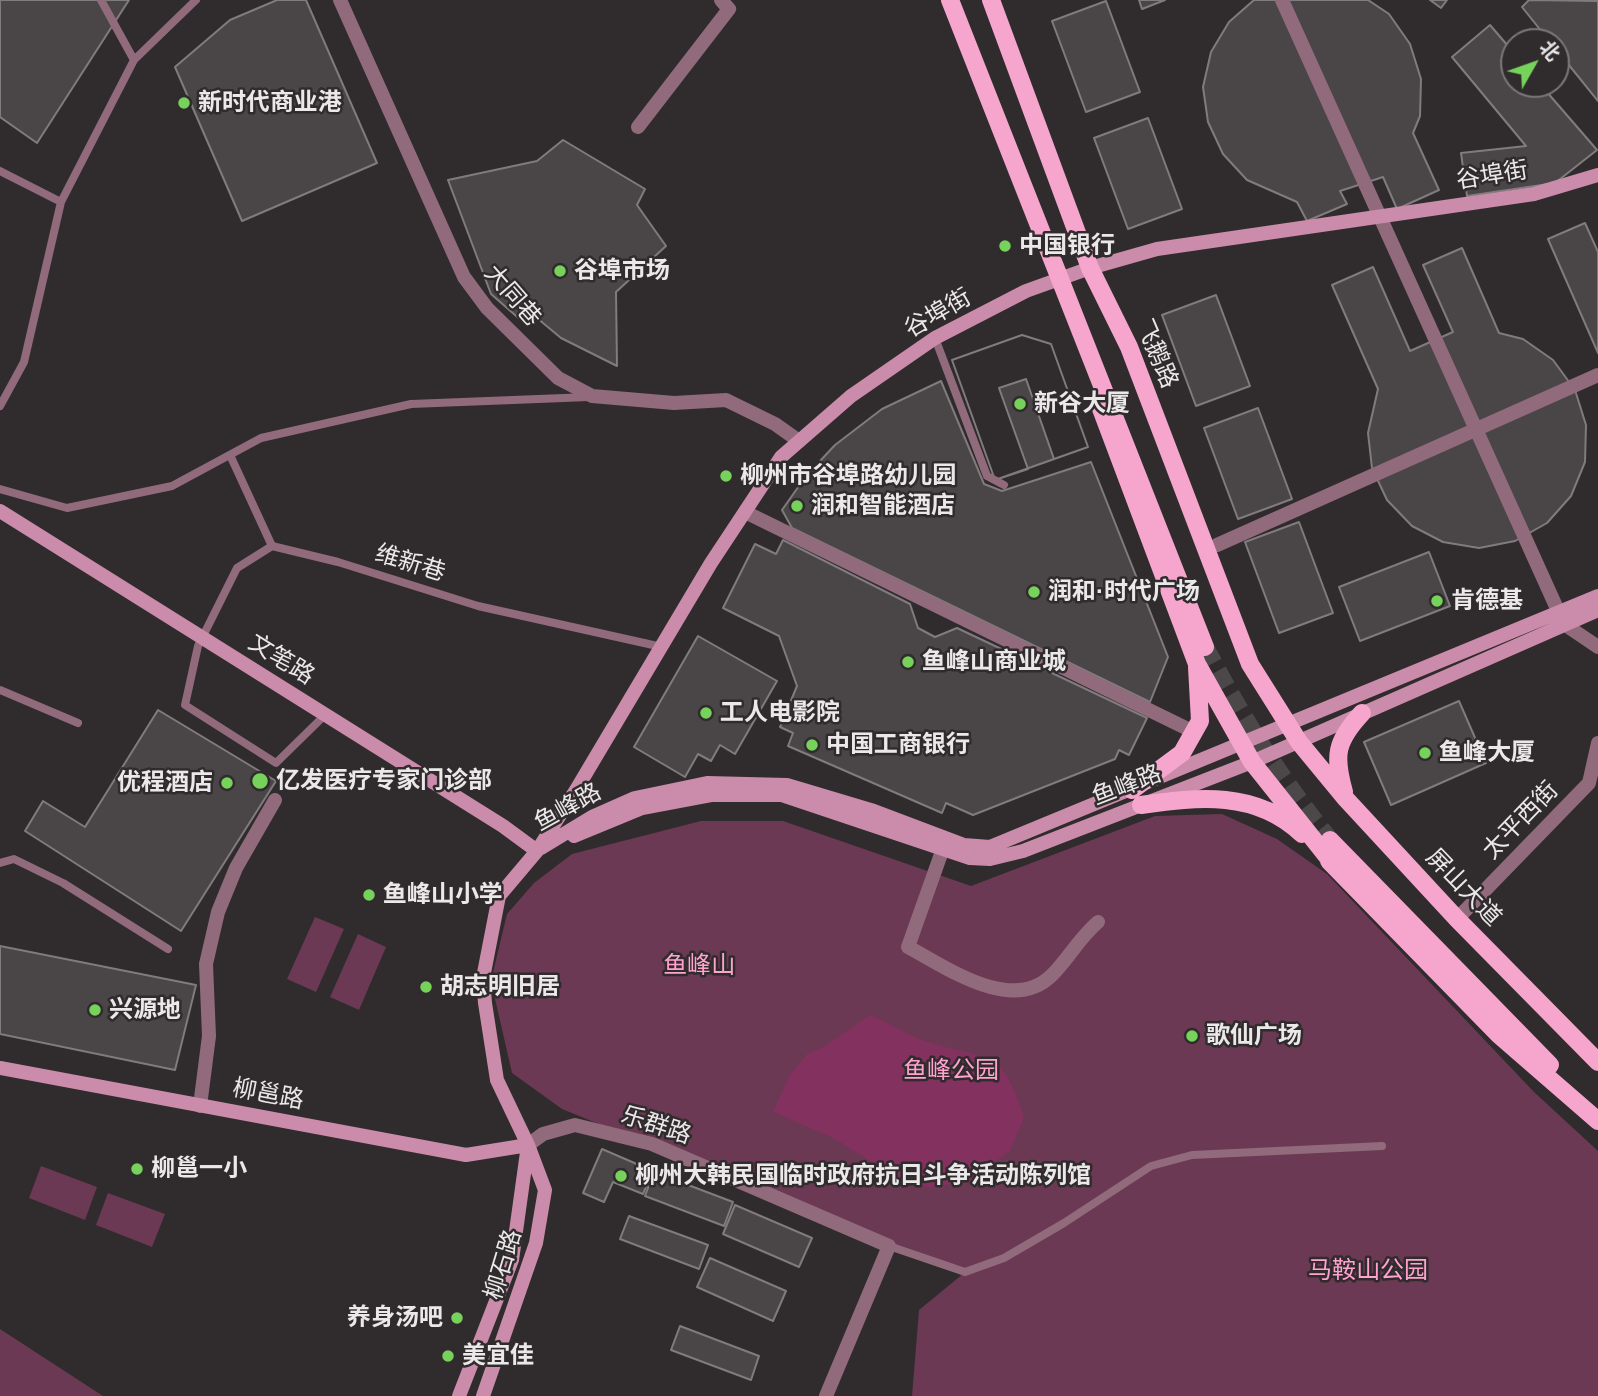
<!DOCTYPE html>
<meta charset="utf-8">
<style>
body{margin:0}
#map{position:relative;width:1598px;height:1396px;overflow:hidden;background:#302b2d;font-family:Arial,"Noto Sans SC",sans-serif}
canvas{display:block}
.north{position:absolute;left:1500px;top:28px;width:70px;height:70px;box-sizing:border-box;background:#302b2d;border:2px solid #7b7778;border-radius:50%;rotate:50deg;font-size:19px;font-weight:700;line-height:28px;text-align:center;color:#ebe8e9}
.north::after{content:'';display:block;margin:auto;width:24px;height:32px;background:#76d25a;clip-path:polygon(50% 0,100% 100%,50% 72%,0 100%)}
</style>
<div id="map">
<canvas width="1598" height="1396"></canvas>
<div class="north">北</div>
</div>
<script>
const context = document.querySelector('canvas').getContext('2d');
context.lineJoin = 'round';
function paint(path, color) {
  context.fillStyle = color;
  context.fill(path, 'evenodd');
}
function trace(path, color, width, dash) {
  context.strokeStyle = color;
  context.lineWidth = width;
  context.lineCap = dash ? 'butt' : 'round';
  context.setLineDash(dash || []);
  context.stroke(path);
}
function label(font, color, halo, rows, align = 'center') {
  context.font = font + ' Arial,"Noto Sans SC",sans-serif';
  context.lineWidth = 5;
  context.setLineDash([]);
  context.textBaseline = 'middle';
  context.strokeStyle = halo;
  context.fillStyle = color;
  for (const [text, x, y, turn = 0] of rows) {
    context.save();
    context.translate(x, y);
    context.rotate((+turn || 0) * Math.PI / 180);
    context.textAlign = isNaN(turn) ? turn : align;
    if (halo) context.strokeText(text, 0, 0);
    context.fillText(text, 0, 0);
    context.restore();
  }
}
const green = new Path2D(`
 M1222,814L1277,839L1327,874L1534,1092L1598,1151V1396H912L919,1310L964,1273L562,1109L512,1073L491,981L507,914L534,883L572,854L701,821H783L971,886L1155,816Z
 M315,917L344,929L316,992L287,979Z
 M358,934L386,947L359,1010L330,997Z
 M41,1166L97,1187L85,1220L29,1198Z
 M108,1193L165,1214L152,1247L96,1225Z
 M0,1329L103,1396H0Z`);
const water = new Path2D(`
 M870,1015C888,1022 905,1034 923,1040C985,1062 1002,1043 1024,1118L1010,1151L968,1181L927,1188L888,1172L835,1139L773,1112L789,1076L807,1054L825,1046Z`);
const building = new Path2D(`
 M0,0H129L37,143L0,117Z
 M277,0H306L377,163L242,221L175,67L230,20Z
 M1139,0H1165L1142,9Z
 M1254,0H1368L1389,14L1410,44L1421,79L1420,116L1413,133L1439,190L1397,209L1383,177L1340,191L1347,204L1307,221L1297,202L1247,180L1223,154L1208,122L1203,87L1211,52L1229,22Z
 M1430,0H1447L1441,8Z
 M1529,0L1598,1V101L1556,49V42H1550L1522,7Z
 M1106,1L1140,92L1086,112L1052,21Z
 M1490,25L1514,53V84H1540L1597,150L1555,183L1467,196L1461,153L1526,146L1452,57Z
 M1148,118L1182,209L1128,229L1094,138Z
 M563,140L645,189L637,205L666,246L616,292L617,366L561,338L531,313L523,322L491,294L448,180L537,161Z
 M1585,223L1598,252V353L1548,239Z
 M1462,248L1499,333L1523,339L1553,360L1575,390L1586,425L1585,462L1571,496L1547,523L1515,541L1479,548L1443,542L1412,526L1387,500L1372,468L1368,433L1378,389L1332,285L1373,267L1410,351L1453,332L1423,265Z
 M1216,295L1250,386L1196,406L1162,315Z
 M1022,335L1051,344L1088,447L995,480L952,360Z
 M1022,335L1051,344L1088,447L1054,459L1026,379L999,388L1028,469L995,480L952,360Z
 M941,381L984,484L1002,491L1091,462L1168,657L1150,702L792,528L782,510L806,476L835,445L882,409Z
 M1258,408L1292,499L1238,519L1204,428Z
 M1299,522L1333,613L1279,633L1245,542Z
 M783,540L910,604L918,628L935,637L957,628L1147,718L1129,755L1119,750L1115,759L973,815L946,803L942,813L788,746L793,733L780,727L797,686L779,636L723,608L755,544L776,554Z
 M1429,552L1450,606L1360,641L1339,587Z
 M698,636L777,681L735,754L720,745L711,761L698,754L685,777L634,747Z
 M1459,701L1486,763L1391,805L1364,742Z
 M158,710L276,781L181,931L25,831L43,801L85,827Z
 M0,946L196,985L175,1070L0,1034Z
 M602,1149L653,1171L643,1194L613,1182L604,1202L583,1193Z
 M654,1172L733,1202L724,1226L645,1196Z
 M735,1205L812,1238L799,1267L723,1234Z
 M629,1216L708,1245L699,1269L620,1239Z
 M710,1258L786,1291L773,1321L697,1287Z
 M680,1326L759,1356L751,1380L671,1350Z`);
const primaryTunnel = new Path2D(`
 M1205,647C1243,719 1279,777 1330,840`);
const lane = new Path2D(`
 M101,0L134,60
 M0,171L61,202L134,60L196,0
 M935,338L987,476L1004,485
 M0,406L24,362L61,202
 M230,455L272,546
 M0,489L67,508L172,486L261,438L411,404L589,397
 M0,690L78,723
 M325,715L276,763L185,705L198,646L237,568L272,546L338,562L478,606L662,647
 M0,863L14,859L63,883L168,949
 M889,1246L965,1272L1004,1258L1064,1223L1151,1166L1192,1155L1382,1146`);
const street = new Path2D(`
 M340,0L464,277L487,308L558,378L592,396L674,403L726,400L775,424L799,441
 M1282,0L1564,624L1598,647
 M638,127L729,9L721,0
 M745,512L1194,732
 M1217,545L1598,375
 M946,840L908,947C946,967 1012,1015 1052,975C1069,958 1079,938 1098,922
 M1457,919L1589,783L1598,743
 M200,1106L209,1036L206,964L218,912L236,868L275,800
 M528,1145L543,1134L575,1125L652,1144L889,1246L826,1396`);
const secondary = new Path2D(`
 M0,511L503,826L537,851
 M574,836L642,808L711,795H782L970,858L990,859L1023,851L1252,762L1598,610
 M541,848L592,817L635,798L707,783L787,785L874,811L964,845L990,847L1598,596
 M0,1068L466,1155L528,1145L512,1260L459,1396
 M483,1396L536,1243L545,1190L528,1145L497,1080L485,1003L483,978L499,896L537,851L576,790L711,563L781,457L851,396L935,338L1026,291L1090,268L1157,249L1534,194L1598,175`);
const primary = new Path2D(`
 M950,0L1205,647
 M991,0L1090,268L1129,347L1250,664L1299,742L1346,799L1457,919L1598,1062
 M1100,406L1197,664L1252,762L1337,869
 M1132,790L1182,753L1200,721L1197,667
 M1344,792C1334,756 1335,742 1362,713
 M1141,805C1198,797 1256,790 1302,834
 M1330,840L1550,1065
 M1329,861L1499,1035L1598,1121`);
const markers = [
 [184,103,7,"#76d25a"],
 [1005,246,7,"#76d25a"],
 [560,271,7,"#76d25a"],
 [1020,404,7,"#76d25a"],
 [726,476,7,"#76d25a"],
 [797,506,7,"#76d25a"],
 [1034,592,7,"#76d25a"],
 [1437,601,7,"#76d25a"],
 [908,662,7,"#76d25a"],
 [706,713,7,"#76d25a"],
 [812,745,7,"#76d25a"],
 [1425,753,7,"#76d25a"],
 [260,781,9,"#76d25a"],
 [227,783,7,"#76d25a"],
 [369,895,7,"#76d25a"],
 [426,987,7,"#76d25a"],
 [95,1010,7,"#76d25a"],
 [1192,1036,7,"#76d25a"],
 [137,1169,7,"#76d25a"],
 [621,1176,7,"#76d25a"],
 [457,1318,7,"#76d25a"],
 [448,1356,7,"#76d25a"]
];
const poiNames = [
 ["新时代商业港",198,103],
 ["中国银行",1019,246],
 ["谷埠市场",574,271],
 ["新谷大厦",1034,404],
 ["柳州市谷埠路幼儿园",740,476],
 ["润和智能酒店",811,506],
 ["润和·时代广场",1048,592],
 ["肯德基",1451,601],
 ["鱼峰山商业城",922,662],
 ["工人电影院",720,713],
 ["中国工商银行",826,745],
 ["鱼峰大厦",1439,753],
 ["亿发医疗专家门诊部",276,781],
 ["优程酒店",213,783,"right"],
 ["鱼峰山小学",383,895],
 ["胡志明旧居",440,987],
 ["兴源地",109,1010],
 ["歌仙广场",1206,1036],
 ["柳邕一小",151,1169],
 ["柳州大韩民国临时政府抗日斗争活动陈列馆",635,1176],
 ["养身汤吧",443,1318,"right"],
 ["美宜佳",462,1356]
];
const streetNames = [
 ["谷埠街",1492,176,-9],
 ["大同巷",512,296,49],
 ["谷埠街",938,314,-30],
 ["飞鹅路",1156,354,67],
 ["维新巷",410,564,17],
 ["文笔路",281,660,32],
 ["鱼峰路",1127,786,-21],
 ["鱼峰路",568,808,-29],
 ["太平西街",1521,821,-46],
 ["屏山大道",1463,888,46],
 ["柳邕路",268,1095,11],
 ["乐群路",656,1126,18],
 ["柳石路",504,1265,-73]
];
const parkNames = [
 ["鱼峰山",699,966],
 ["鱼峰公园",951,1071],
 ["马鞍山公园",1368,1271]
];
paint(green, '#6b3953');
paint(water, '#83315e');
paint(building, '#4a4547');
trace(building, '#807b7d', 2);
trace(primaryTunnel, '#4c4749', 18, [18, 9]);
trace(lane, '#916a7c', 8);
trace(street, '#916a7c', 14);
trace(secondary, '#ca8caa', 14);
trace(primary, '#f6a6cd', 18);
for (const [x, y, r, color] of markers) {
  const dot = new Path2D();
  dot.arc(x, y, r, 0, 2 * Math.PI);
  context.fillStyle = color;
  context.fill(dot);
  trace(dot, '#302b2d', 2.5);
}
label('bold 24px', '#ebe8e9', '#302b2d', poiNames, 'left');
label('24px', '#ebe8e9', '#302b2d', streetNames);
label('24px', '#ffa2d0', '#302b2d', parkNames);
</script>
